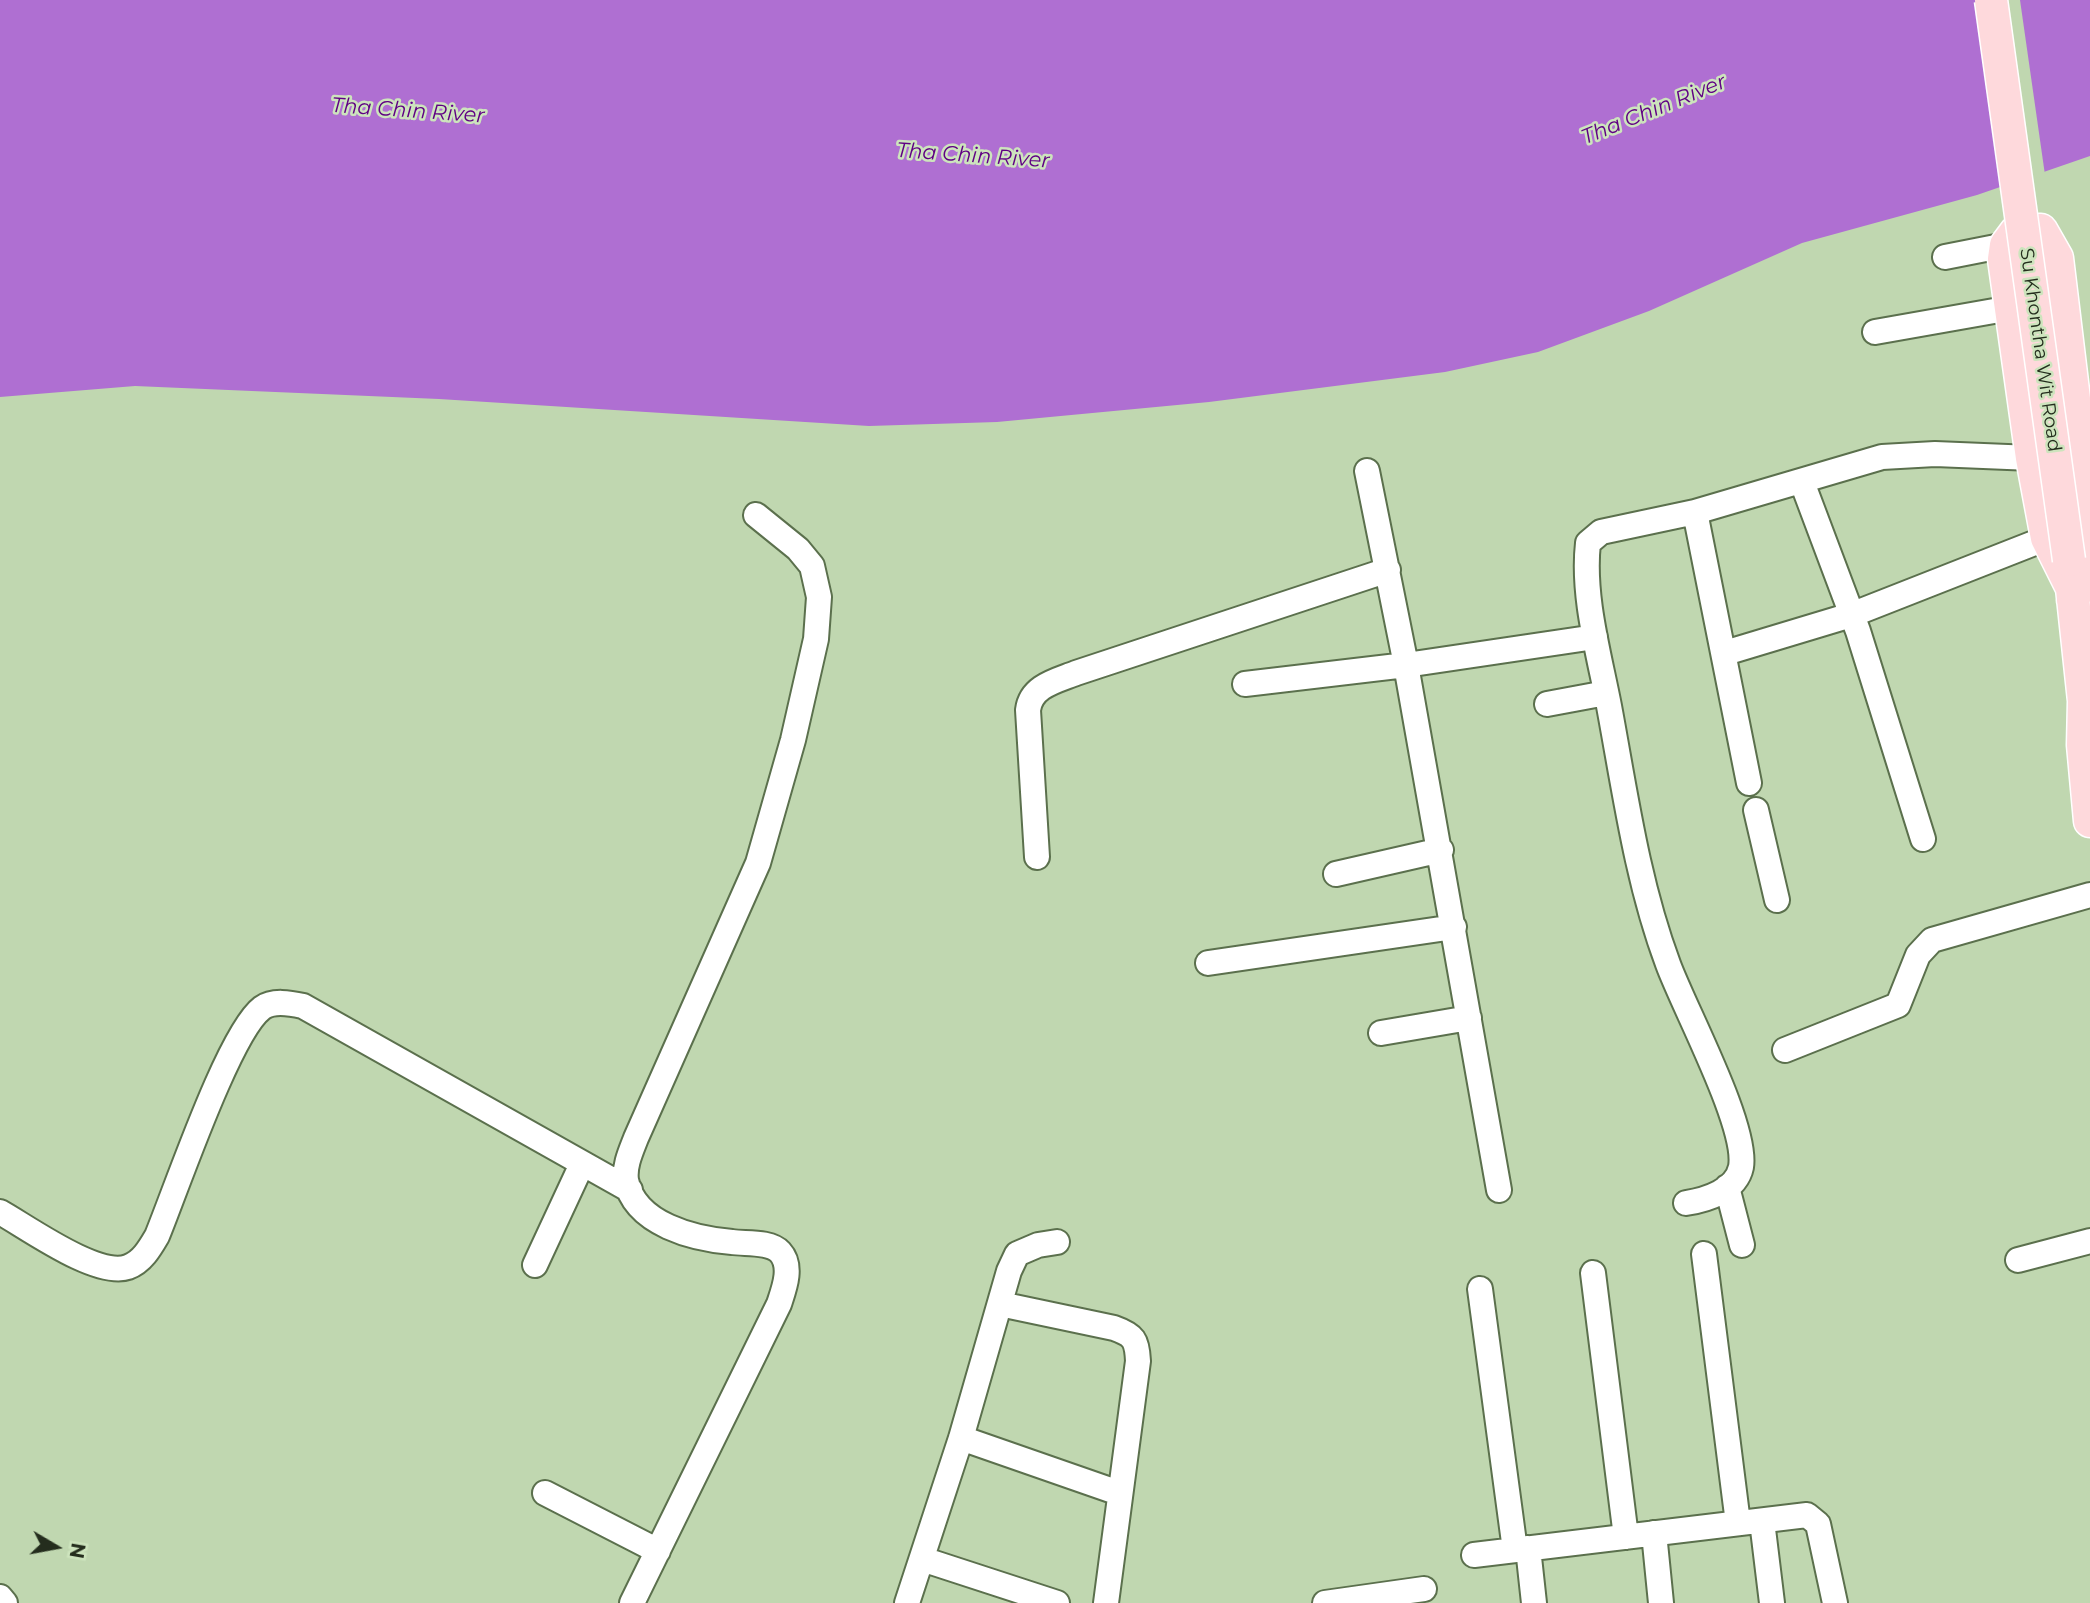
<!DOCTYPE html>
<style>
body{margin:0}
#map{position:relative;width:2090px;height:1603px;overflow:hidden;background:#c0d7b0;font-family:Montserrat,sans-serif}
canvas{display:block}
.north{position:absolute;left:21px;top:1512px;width:70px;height:70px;-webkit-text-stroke:5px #cde4bd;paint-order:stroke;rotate:100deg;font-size:19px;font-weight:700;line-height:28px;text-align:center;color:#242d1d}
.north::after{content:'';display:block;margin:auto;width:24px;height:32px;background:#242d1d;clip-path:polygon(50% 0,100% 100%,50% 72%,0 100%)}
</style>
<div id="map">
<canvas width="2090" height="1603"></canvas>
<div class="north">N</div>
</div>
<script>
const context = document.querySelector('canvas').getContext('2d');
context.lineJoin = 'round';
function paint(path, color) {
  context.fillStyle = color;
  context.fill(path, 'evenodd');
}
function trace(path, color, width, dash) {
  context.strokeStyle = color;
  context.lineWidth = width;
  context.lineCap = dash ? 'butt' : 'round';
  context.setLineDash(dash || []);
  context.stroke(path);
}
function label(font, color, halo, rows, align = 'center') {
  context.font = font + ' Montserrat,sans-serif';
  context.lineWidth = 5;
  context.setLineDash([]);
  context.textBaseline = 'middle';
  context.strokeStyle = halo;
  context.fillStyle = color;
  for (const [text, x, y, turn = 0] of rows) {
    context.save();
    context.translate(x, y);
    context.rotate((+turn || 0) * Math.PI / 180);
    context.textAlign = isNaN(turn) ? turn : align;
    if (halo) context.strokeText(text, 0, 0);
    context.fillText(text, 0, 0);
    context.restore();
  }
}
const water = new Path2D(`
 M0,0H2090V156L1977,195L1802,243L1649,311L1538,352L1445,372L1209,402L997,422L869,426L439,399L135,386L0,397Z`);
const pier = new Path2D(`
 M1991,0H2020L2045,175L2017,185Z`);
const minor = new Path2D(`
 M1945,257L2006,245
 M1875,332L2011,308
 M1802,482L1858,631L1923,839
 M1695,512L1749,783
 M1725,653L1851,615L2047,538
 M1245,684L1406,665L1367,471
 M1547,704L1606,693
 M1756,810L1777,900
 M1037,857L1028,710C1031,686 1056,681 1076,673L1388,570
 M1336,874L1441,850
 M1208,963L1454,927
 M1381,1033L1469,1018
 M1785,1050L1898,1005L1918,955L1932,940L2090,895
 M1727,1187L1742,1245
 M1499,1190L1406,665L1595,637
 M1686,1203C1706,1200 1736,1191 1741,1167C1748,1126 1684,1008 1668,964C1637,881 1625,792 1609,706C1599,654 1582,596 1588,543L1601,532L1695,512L1882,457L1935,454L2032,458
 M0,1212C27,1227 97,1278 128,1267C142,1262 150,1248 157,1236C176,1190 229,1033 262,1008C273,1000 290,1003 303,1006L630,1190
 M1704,1254L1738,1523
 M2018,1260L2090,1241
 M535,1265L582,1164
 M1593,1273L1626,1537
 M1480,1289L1515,1550
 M1000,1304L1114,1328C1134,1335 1137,1340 1138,1361L1106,1603
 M961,1438L1119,1493
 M545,1493L658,1551
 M1762,1521L1772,1603
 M1654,1533L1661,1603
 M1528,1548L1534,1603
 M1474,1555L1807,1515L1818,1524L1835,1603
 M922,1559L1057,1603
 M0,1597L5,1603
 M632,1603L779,1304C784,1289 793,1266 780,1252C770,1241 746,1244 732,1242C695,1239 635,1225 626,1180C624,1166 631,1151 636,1138L758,863L793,740L816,639L819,597L812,566L798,549L756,515
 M907,1603L961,1438L1009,1271L1017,1254L1038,1245L1057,1242
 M1325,1603L1424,1589`);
const major = new Path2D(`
 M2071,579L2084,701L2083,745L2090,821
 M2072,588L2047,538L2032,458L2004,259L2006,245L2015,233L2041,230L2057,258L2088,515L2085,572L2073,600`);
const majorBridge = new Path2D(`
 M1991,0L2069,560`);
const streetNames = [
 ["Su Khontha Wit Road",2040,350,82]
];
const waterNames = [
 ["Tha Chin River",1654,110,-22],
 ["Tha Chin River",408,111,4],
 ["Tha Chin River",973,156,4]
];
paint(water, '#af6fd2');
paint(pier, '#c0d7b0');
trace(minor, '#5b704d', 28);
trace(major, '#fff', 35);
trace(minor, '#fff', 24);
trace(major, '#fed9dc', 32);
trace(majorBridge, '#fff', 35, []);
trace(majorBridge, '#fed9dc', 32);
label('19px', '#242d1d', '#cde4bd', streetNames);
label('italic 21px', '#600084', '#cde4bd', waterNames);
</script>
